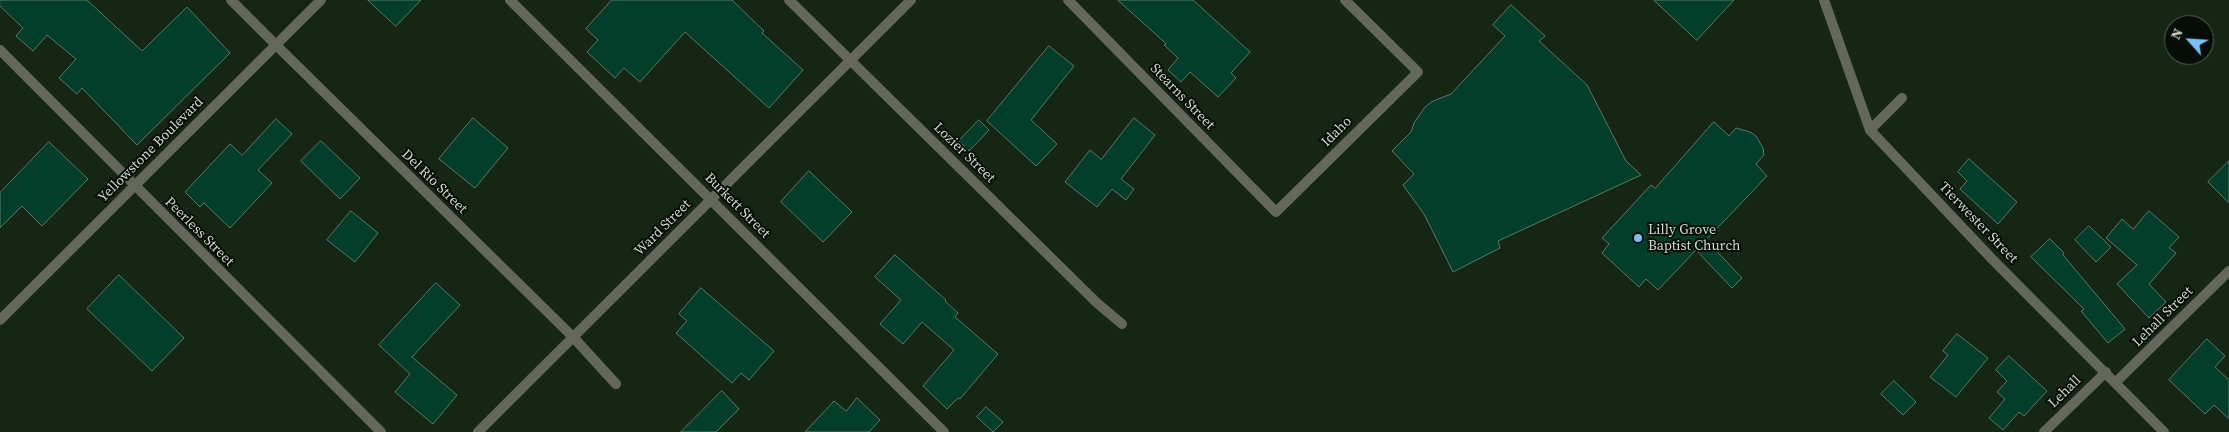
<!DOCTYPE html>
<style>
body{margin:0}
#map{position:relative;width:2229px;height:432px;overflow:hidden;background:#152614;font-family:"Source Serif 4",serif}
canvas{display:block}
.north{position:absolute;left:2164px;top:15px;width:50px;height:50px;box-sizing:border-box;background:#060d06;border:1px solid #565f56;border-radius:50%;rotate:296deg;font-size:14px;font-weight:700;line-height:20px;text-align:center;color:#cfd9cd}
.north::after{content:'';display:block;margin:auto;width:18px;height:22px;background:#7dbef9;clip-path:polygon(50% 0,100% 100%,50% 72%,0 100%)}
</style>
<div id="map">
<canvas width="2229" height="432"></canvas>
<div class="north">N</div>
</div>
<script>
const context = document.querySelector('canvas').getContext('2d');
context.lineJoin = 'round';
function paint(path, color) {
  context.fillStyle = color;
  context.fill(path, 'evenodd');
}
function trace(path, color, width, dash) {
  context.strokeStyle = color;
  context.lineWidth = width;
  context.lineCap = dash ? 'butt' : 'round';
  context.setLineDash(dash || []);
  context.stroke(path);
}
function label(font, color, halo, rows, align = 'center') {
  context.font = font + ' "Source Serif 4",serif';
  context.lineWidth = 4;
  context.setLineDash([]);
  context.textBaseline = 'middle';
  context.strokeStyle = halo;
  context.fillStyle = color;
  for (const [text, x, y, turn = 0] of rows) {
    context.save();
    context.translate(x, y);
    context.rotate((+turn || 0) * Math.PI / 180);
    context.textAlign = isNaN(turn) ? turn : align;
    if (halo) context.strokeText(text, 0, 0);
    context.fillText(text, 0, 0);
    context.restore();
  }
}
const building = new Path2D(`
 M0,0H87L142,51L187,7L230,53L137,145L82,88L77,94L59,78L76,59L47,35L33,51L16,36L23,28L0,6Z
 M368,0H421L396,26Z
 M612,0H732L764,31L762,33L803,70L769,108L685,32L640,82L624,68L615,78L587,52L598,40L586,29Z
 M1118,0H1193L1250,52L1231,73L1236,78L1218,97L1190,72L1181,82L1168,70L1178,58L1164,45L1166,44Z
 M1654,0H1734L1697,40Z
 M1511,5L1545,36L1539,41L1587,85L1626,161L1641,175L1498,241L1500,248L1453,272L1424,214L1403,185L1414,174L1392,151L1411,132L1414,123L1425,107L1433,101L1451,94L1505,36L1493,25Z
 M1049,46L1074,66L1031,120L1057,144L1036,166L987,121Z
 M473,118L508,148L475,188L439,159Z
 M1134,118L1155,135L1121,179L1134,189L1126,200L1112,189L1097,207L1065,182L1090,150L1101,159Z
 M276,119L292,134L258,170L272,183L230,228L204,203L200,207L185,192L230,144L242,155Z
 M979,120L989,130L969,151L959,141Z
 M1714,122L1729,136L1736,128L1750,132L1756,136L1763,148L1764,155L1756,164L1767,176L1706,240L1742,278L1732,288L1696,250L1658,290L1646,279L1639,287L1602,253L1609,244L1602,238L1651,185L1655,188Z
 M321,141L360,178L340,199L301,161Z
 M49,142L88,179L42,226L22,206L0,228V193Z
 M1969,159L2017,202L1998,224L1960,189L1967,181L1958,172Z
 M2229,161V203L2208,182Z
 M809,171L852,212L823,242L781,202Z
 M351,211L378,233L355,262L327,240Z
 M2149,211L2179,237L2169,248L2176,253L2149,284L2166,302L2149,318L2117,284L2137,265L2106,238L2122,219L2133,229Z
 M2089,226L2111,247L2096,262L2075,240Z
 M2050,239L2064,253L2063,255L2125,329L2108,343L2081,311L2084,309L2031,257Z
 M895,255L946,300L945,301L958,313L955,317L998,354L960,399L958,398L947,409L923,386L954,350L922,322L903,344L880,324L901,300L875,277Z
 M119,275L184,338L152,371L87,309Z
 M436,283L460,305L412,357L457,395L433,424L395,392L410,374L379,345Z
 M701,288L774,351L749,380L741,373L732,383L676,333L687,321L679,314Z
 M1957,334L1988,358L1956,397L1930,377L1948,355L1943,351Z
 M2207,339L2225,356L2215,367L2229,380V419L2214,405L2205,414L2169,380Z
 M2009,356L2047,391L2024,416L2019,412L2003,430L1989,418L2005,399L1997,392L2007,381L1996,370Z
 M1894,381L1916,402L1903,415L1881,394Z
 M722,391L739,409L716,432H681Z
 M857,398L880,420L869,432H805L834,401L846,411Z
 M986,407L1003,422L993,432L977,417Z`);
const minor = new Path2D(`
 M510,0L944,432
 M789,0L1097,303L1122,324
 M1068,0L1276,212L1418,72L1345,0
 M276,45L573,337L616,384
 M0,50L381,432
 M1870,130L1902,98
 M2116,382L2229,271
 M478,432L911,0
 M2044,432L2106,372`);
const tertiary = new Path2D(`
 M231,0L276,45
 M1824,0L1870,130L1992,259L2164,432
 M0,320L321,0`);
const markers = [
 [1638,238,5,"#7dbef9"]
];
const streetNames = [
 ["Stearns Street",1182,97,46],
 ["Idaho",1337,132,-45],
 ["Yellowstone Boulevard",151,150,-45],
 ["Lozier Street",964,153,44],
 ["Del Rio Street",434,182,44],
 ["Burkett Street",737,206,45],
 ["Tierwester Street",1978,223,46],
 ["Ward Street",663,228,-45],
 ["Peerless Street",199,232,45],
 ["Lehall Street",2163,317,-45],
 ["Lehall",2065,392,-44]
];
const poiNames = [
 ["Lilly Grove",1648,230],
 ["Baptist Church",1648,246]
];
paint(building, '#033e2a');
trace(building, '#5b786a', 1);
trace(minor, '#64685c', 10);
trace(tertiary, '#64685c', 10);
for (const [x, y, r, color] of markers) {
  const dot = new Path2D();
  dot.arc(x, y, r, 0, 2 * Math.PI);
  context.fillStyle = color;
  context.fill(dot);
  trace(dot, '#060d06', 2);
}
label('14px', '#cfd9cd', '#060d06', streetNames);
label('14px', '#cfd9cd', '#060d06', poiNames, 'left');
</script>
